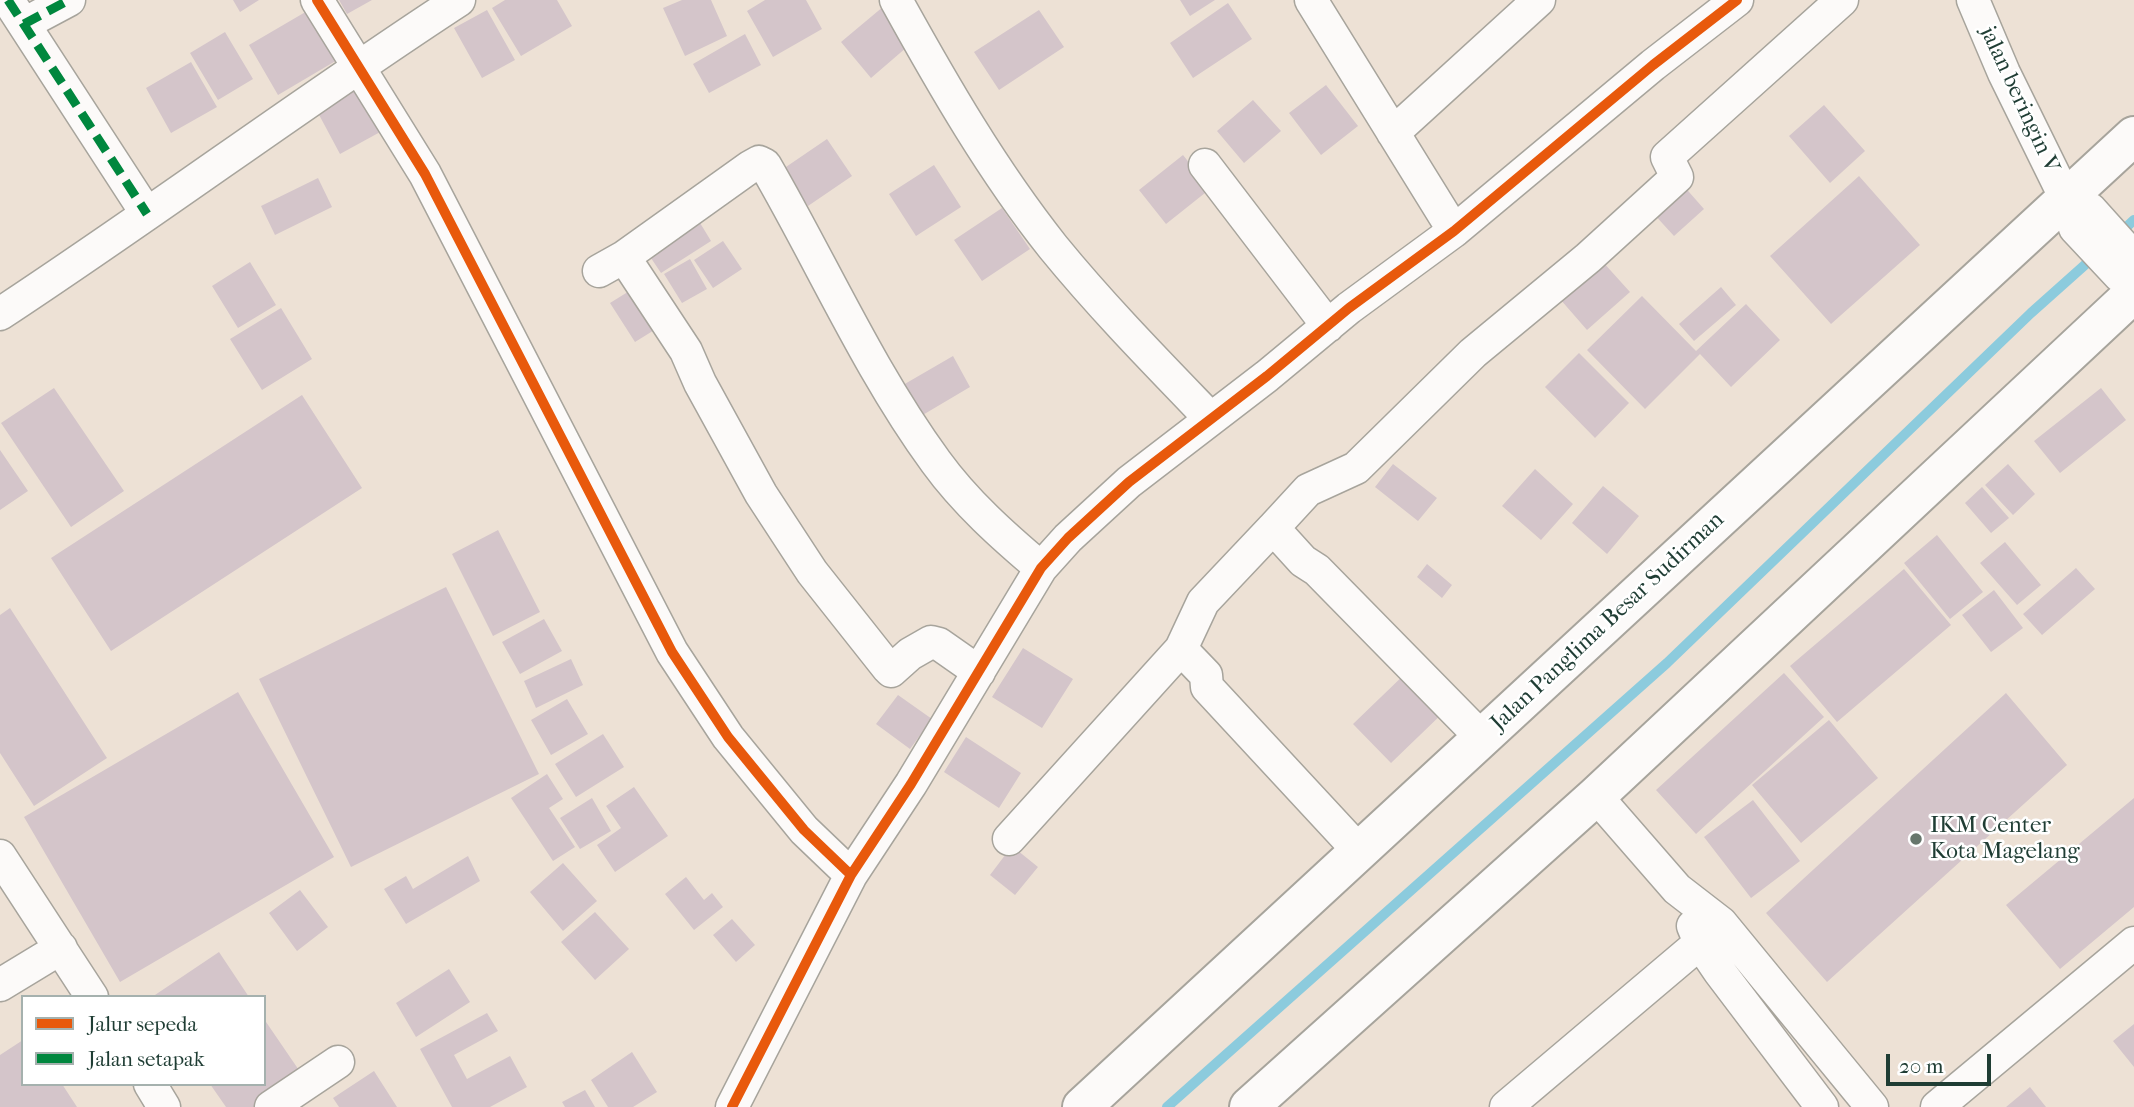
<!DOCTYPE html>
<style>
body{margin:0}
#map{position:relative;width:2134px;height:1107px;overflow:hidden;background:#ede1d5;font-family:"IM FELL French Canon",serif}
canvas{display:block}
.legend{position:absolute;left:21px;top:995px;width:245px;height:91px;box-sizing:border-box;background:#fff;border:2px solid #a5b1ae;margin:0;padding:9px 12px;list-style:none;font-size:21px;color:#1f3d34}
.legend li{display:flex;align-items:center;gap:14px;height:35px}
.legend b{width:35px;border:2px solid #a5b1ae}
.scale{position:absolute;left:1886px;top:1054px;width:105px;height:32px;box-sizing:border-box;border:4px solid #1f3d34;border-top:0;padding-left:9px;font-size:21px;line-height:24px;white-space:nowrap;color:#1f3d34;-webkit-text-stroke:5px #fff;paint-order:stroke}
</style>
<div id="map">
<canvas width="2134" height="1107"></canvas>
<ul class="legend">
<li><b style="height:9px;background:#e8590c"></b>Jalur sepeda</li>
<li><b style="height:9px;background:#00873e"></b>Jalan setapak</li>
</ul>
<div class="scale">20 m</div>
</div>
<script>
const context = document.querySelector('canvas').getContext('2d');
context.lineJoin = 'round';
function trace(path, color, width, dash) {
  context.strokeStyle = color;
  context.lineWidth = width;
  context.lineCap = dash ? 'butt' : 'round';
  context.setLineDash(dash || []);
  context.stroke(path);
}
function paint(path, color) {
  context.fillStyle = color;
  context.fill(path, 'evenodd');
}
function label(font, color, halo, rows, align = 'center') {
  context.font = font + ' "IM FELL French Canon",serif';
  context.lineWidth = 5;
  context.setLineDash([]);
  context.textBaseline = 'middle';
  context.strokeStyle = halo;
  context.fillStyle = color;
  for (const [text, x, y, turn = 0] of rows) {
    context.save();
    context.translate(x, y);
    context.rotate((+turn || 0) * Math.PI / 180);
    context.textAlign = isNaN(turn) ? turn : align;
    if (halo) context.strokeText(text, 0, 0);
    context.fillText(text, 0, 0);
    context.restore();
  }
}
const stream = new Path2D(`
 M2118,235L2134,220
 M1167,1107L1667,663L2031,313L2096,255`);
const building = new Path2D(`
 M233,0H259L240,12Z
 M339,0H372L347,14Z
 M505,0H557L572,26L521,56L492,8Z
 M682,0H711L727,36L685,56L663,8Z
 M765,0H806L822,29L773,57L747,11Z
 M1180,0H1215L1190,16Z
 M1228,3L1252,39L1193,78L1170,43Z
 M884,6L914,41L871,78L841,42Z
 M314,7L344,56L278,95L249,45Z
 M487,10L515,60L482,78L454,28Z
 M1039,10L1064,47L999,90L974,52Z
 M225,32L253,79L218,100L190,53Z
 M745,34L761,65L709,93L693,64Z
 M191,62L217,107L171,133L146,88Z
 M1326,85L1358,126L1321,155L1289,113Z
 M359,88L382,131L340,154L317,111Z
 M1253,100L1281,131L1244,163L1217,131Z
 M1824,105L1865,151L1830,183L1789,136Z
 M827,139L852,176L808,206L783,169Z
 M1183,155L1210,189L1166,224L1139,190Z
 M934,165L961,207L916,236L889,194Z
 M1859,176L1920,245L1831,324L1770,256Z
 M318,178L332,207L275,235L261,206Z
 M1682,184L1704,209L1674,236L1652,212Z
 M1002,208L1030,249L982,281L954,240Z
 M694,213L711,241L661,273L643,246Z
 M723,241L742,269L713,288L694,260Z
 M690,259L707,289L682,303L664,274Z
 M1602,261L1630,292L1587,330L1560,299Z
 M250,262L276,305L238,328L212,286Z
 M639,285L664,324L635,342L610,303Z
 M1721,287L1736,305L1694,341L1679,324Z
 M1642,296L1696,351L1746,304L1780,340L1731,387L1700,354L1645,409L1587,350Z
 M281,308L312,359L262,390L230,339Z
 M1579,353L1629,403L1595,438L1545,387Z
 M953,356L970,387L921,416L903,385Z
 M54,388L124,491L71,527L1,423Z
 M2101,388L2126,420L2060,473L2034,441Z
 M302,395L362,488L111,651L51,558Z
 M0,450L28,491L0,510Z
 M1393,464L1437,498L1418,521L1375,487Z
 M2008,464L2035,494L2013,515L1985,485Z
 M1535,469L1573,504L1541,540L1502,506Z
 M1603,486L1639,516L1607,554L1572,523Z
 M1982,487L2009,518L1991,533L1965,503Z
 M498,530L540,612L493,636L452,554Z
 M1937,535L1983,592L1950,619L1904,563Z
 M2005,542L2041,585L2017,605L1980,563Z
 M1427,564L1452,585L1442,598L1417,577Z
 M2076,568L2095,589L2042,635L2023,614Z
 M1904,569L1951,625L1837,722L1790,666Z
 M446,587L539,774L351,867L259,679Z
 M1994,590L2023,628L1991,652L1962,615Z
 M10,608L107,758L34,806L0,753V615Z
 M544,619L562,651L520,674L502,642Z
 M1023,648L1073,679L1042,728L992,697Z
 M571,659L583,685L536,708L524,681Z
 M1409,670L1447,709L1391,763L1353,724Z
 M1784,673L1824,717L1696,834L1656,790Z
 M238,692L334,857L120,982L24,817Z
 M2006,693L2067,765L1827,982L1766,913Z
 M898,695L932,719L910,749L876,724Z
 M567,699L588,734L551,755L531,720Z
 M1829,720L1878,778L1801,843L1752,785Z
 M603,734L624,767L576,797L555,764Z
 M966,737L1021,773L999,808L944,772Z
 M547,774L563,799L549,808L575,847L553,861L511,798Z
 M634,787L668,836L615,872L597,845L621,828L606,806Z
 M592,798L611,831L580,849L560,818Z
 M2134,798V907L2060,969L2006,905Z
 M1753,800L1800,861L1751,898L1704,837Z
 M1012,846L1038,867L1015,895L990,875Z
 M468,856L480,881L406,924L384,889L406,876L413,889Z
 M563,863L597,901L563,931L530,892Z
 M686,877L704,900L712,893L723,907L694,930L665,894Z
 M300,890L328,927L297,951L269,913Z
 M595,912L629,949L595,980L561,942Z
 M732,919L755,945L736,962L713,935Z
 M219,952L249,997H152Z
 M449,969L470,1002L416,1037L396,1003Z
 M487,1013L498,1031L454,1055L467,1079L510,1056L527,1087L490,1107H452L420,1049Z
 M264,1019L305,1079L264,1107H226L210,1084H264Z
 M2134,1024V1067L2113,1041Z
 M23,1040V1084H62L77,1107H0V1055Z
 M632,1052L657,1092L633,1107H608L591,1080Z
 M374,1071L397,1107H339L333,1098Z
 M2030,1087L2046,1107H2006Z
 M585,1090L595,1107H565L562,1102Z`);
const street = new Path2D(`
 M8,0L147,214
 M317,0L425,174L672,652L728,737L804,830L851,875
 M896,0C943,85 992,170 1053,247C1102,307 1157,363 1211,419
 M1311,0L1454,231
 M1973,0L2004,73L2066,199L2075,228L2120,276L2134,281
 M24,24L69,0
 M1393,133L1539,0
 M1205,165L1328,326
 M2066,199L2090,209L2134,258
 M624,257L686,351L700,383L761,494L812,572L888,668L891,671L910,654L931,642L939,644L979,672
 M599,271L624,257L750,167L759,162L765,165C822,263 868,369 936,462C965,502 1003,536 1041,568
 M0,314C155,212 304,101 459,0
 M1273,528L1308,490L1356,468L1473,353L1588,258L1677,177L1667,157L1842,0
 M1181,649L1206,675L1207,687L1360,852
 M1596,796L1677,889L1721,923L1872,1107
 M1009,839L1181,649L1203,602L1273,528L1303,561L1317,570L1483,739
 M0,856L92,997
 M1693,926L1700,943L1719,971L1822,1107
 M0,985L61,948
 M150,1084L164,1107
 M271,1107L338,1062
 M732,1107L851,875L911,784L1041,568L1068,538L1129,482L1267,376L1349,308L1454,231L1653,65L1737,0
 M1506,1107L1700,943L1721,923
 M1937,1107L2134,943`);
const secondary = new Path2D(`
 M1082,1107C1433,784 1783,459 2134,136
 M1249,1107L1596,796L2134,293`);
const quiet = new Path2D(`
 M8,0L147,214
 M24,24L69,0`);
const cycleway = new Path2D(`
 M317,0L425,174L672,652L728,737L804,830L851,875
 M732,1107L851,875L911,784L1041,568L1068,538L1129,482L1267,376L1349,308L1454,231L1653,65L1737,0`);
const markers = [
 [1916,839,7,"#67766c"]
];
const streetNames = [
 ["jalan beringin V",2019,100,65],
 ["Jalan Panglima Besar Sudirman",1608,622,-43]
];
const poiNames = [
 ["IKM Center",1930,826],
 ["Kota Magelang",1930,852]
];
trace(stream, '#8ccbdd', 10);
paint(building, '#d4c5ca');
trace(street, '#a7a49c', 35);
trace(secondary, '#a7a49c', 42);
trace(street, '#fcfaf9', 32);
trace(secondary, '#fcfaf9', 38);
trace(quiet, '#00873e', 9, [18, 9]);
trace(cycleway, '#e8590c', 10);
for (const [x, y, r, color] of markers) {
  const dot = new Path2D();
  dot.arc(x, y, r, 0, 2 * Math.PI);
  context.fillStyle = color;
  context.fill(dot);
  trace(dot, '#fff', 2.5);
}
label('23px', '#1f3d34', '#fff', streetNames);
label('23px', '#1f3d34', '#fff', poiNames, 'left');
</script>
